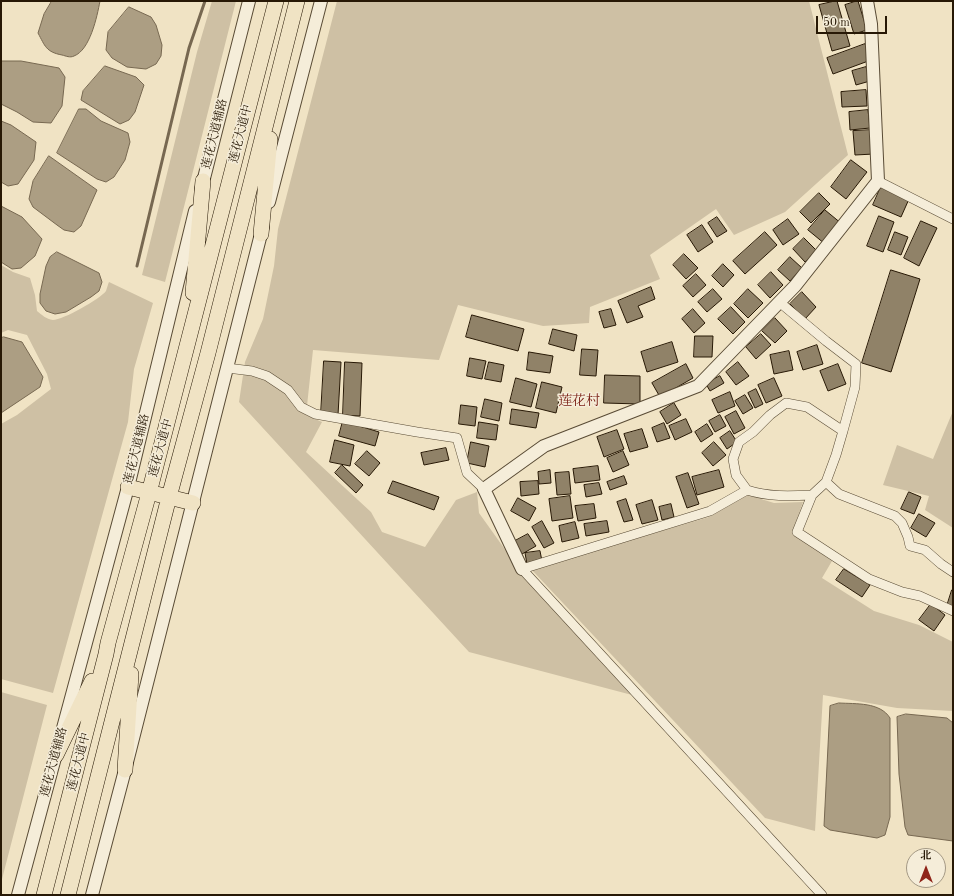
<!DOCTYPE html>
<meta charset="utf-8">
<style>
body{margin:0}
#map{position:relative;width:954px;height:896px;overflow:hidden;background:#f0e3c4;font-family:"Old Standard TT","Noto Serif SC",serif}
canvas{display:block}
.frame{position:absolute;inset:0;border:2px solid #271805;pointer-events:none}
.north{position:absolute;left:906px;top:848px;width:40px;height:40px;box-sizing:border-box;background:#f5edd9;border:1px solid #a39884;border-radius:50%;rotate:0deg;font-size:11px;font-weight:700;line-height:16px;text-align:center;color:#271805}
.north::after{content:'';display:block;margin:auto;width:14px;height:18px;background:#8f2418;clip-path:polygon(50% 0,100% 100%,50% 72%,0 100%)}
.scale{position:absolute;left:816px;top:16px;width:71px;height:18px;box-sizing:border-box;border:2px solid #271805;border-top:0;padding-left:5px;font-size:12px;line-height:14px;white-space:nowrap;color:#271805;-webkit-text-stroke:3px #f5edd9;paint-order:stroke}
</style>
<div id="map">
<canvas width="954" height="896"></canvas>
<div class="frame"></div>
<div class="north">北</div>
<div class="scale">50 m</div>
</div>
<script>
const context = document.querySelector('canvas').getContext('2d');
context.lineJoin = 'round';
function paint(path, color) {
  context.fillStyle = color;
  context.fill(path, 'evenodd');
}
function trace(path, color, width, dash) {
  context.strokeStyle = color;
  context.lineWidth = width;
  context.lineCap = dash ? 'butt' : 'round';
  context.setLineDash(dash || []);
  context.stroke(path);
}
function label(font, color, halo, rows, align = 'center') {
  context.font = font + ' "Old Standard TT","Noto Serif SC",serif';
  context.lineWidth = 3;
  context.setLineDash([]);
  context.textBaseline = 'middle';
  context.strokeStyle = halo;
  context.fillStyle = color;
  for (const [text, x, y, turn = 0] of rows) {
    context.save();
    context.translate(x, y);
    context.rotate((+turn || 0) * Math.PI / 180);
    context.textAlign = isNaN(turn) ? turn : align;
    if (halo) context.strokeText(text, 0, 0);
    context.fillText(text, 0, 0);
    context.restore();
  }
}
const green = new Path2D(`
 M212,1H236L165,282L142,275L197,52Z
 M337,1H809L848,155L785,212L734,235L716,209L650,255L660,279L590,307L589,323L543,326L458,305L439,360L313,350L306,415L322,422L306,452L371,512L382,532L425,547L456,500L477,492L479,513L519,569L632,695L469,652L239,402L245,362L263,319L274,266L278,229Z
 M1,265L13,272L30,278L35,295L37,311C42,315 46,319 53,320C63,320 100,299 106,291C107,288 108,284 109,282L153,303L134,369L128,422L53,693L1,679V424L17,415L51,389L47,374L27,335L8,330L1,333Z
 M953,411V528L925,510L929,496L883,485L897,445L933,459Z
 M748,495L774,503L803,502L792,533L832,561L822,578L874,611L919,625L953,642V711L897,708L823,695L815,831L765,818L531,569L709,517Z
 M1,692L47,705L1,883Z`);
const water = new Path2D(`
 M52,1H100C97,17 90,50 74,56C70,58 66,56 62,55C46,52 45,46 38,33L44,14Z
 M129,7L151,17L156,25L162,45L161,56L156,64L146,69L127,67L112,58L106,50L108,32Z
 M1,61H21L59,68L65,77L62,106L51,123L33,122L17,112L1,104Z
 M105,66L136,77L144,85L135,112L129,120L120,124L81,100L83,91Z
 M79,109H86L101,121L128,133L130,142L125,160L114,177L106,182L97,179L57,153Z
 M1,121L11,125L36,142L34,160L18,184L8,186L1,182Z
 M49,156L97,190L81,226L74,232L64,230L57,225L33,207L29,199L33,181Z
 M1,206L22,217L42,239L35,256L21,268L12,269L1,262Z
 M57,252L99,273L102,282L99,291L91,297L66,312L55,314L46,311L40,303V294L46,266L50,257Z
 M4,337L22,342L43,377L40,387L1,413V338Z
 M839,703C856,704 880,702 890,718V817L885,835L877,838L830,830L824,826L830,706Z
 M906,714L947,718L953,723V841L908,835L905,827L899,774L897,717Z`);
const stream = new Path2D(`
 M137,266L189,48L205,1`);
const building = new Path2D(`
 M835,1H837L850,46L832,51L819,5Z
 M858,1L867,30L854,34L845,5Z
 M865,44L871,60L833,74L827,58Z
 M866,67L870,81L856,85L852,71Z
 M866,90L867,106L842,107L841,92Z
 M868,110L870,128L850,130L849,112Z
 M873,130L874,154L855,155L853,131Z
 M851,160L867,172L846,199L831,187Z
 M881,187L909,199L901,217L873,205Z
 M819,193L830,204L811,223L800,212Z
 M825,210L842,224L825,244L808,230Z
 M879,216L894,222L883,252L867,246Z
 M717,217L727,231L717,237L708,223Z
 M788,219L799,234L783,245L773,230Z
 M921,221L937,228L919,266L904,258Z
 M702,225L713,242L698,252L687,235Z
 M765,232L777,245L745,274L733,261Z
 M895,232L908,237L901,255L888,250Z
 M804,238L817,251L805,262L793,249Z
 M684,254L698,268L686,279L673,265Z
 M790,257L802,268L790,281L778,270Z
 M723,264L734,275L723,287L712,276Z
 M891,270L920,279L891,372L862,363Z
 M771,272L783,285L770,298L758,285Z
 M696,274L706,285L693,297L683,286Z
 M651,287L655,299L638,306L643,317L627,323L618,301Z
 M713,289L722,299L707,312L698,302Z
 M748,289L763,303L748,318L734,304Z
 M802,292L816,307L805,319L790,304Z
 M731,307L745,322L733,334L718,319Z
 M611,309L616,325L604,328L599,312Z
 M693,309L705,323L694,333L682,319Z
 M472,315L524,329L518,351L466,337Z
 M775,318L787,331L775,343L762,331Z
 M553,329L577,335L574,351L549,344Z
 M761,334L771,345L756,359L746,347Z
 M695,336H713L712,357H694Z
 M672,342L678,362L647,372L641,352Z
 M817,345L823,364L803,370L797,352Z
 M582,349L598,350L596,376L580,375Z
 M789,351L793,370L774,374L770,355Z
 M529,352L553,356L550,373L527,370Z
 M470,358L486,361L482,379L467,376Z
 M324,361L341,362L338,415L321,414Z
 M345,362L362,363L360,416L343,415Z
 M489,362L504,365L501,382L485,379Z
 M738,362L749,376L736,385L726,372Z
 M686,364L693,378L660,397L652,383Z
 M838,364L846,384L828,391L820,371Z
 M605,375L640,376V404L604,403Z
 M720,376L724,383L710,391L706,384Z
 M516,378L537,384L531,407L510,402Z
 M774,378L782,396L766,403L758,385Z
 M542,382L562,387L556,413L536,408Z
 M756,389L763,404L755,408L748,393Z
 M730,392L735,406L718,413L712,400Z
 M745,395L753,408L743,414L735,401Z
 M485,399L502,403L499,421L481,417Z
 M674,403L681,415L667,424L660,412Z
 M461,405L477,407L475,426L459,424Z
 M512,409L539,413L536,428L510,424Z
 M736,411L745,428L734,434L725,417Z
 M720,415L726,426L715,432L709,421Z
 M686,419L692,432L675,440L669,426Z
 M343,421L379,432L375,446L339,436Z
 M479,422L498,425L496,440L477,438Z
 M664,423L670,438L657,442L652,428Z
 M707,424L713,434L701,442L695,432Z
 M642,429L648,447L630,452L624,434Z
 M617,430L624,449L604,457L597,437Z
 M730,431L737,442L727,449L720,438Z
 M335,440L354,445L350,466L330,462Z
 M471,442L489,446L485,467L467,463Z
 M714,442L726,455L713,466L702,453Z
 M446,448L449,460L424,465L421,453Z
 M367,451L380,463L369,476L355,464Z
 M623,451L629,465L613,472L607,458Z
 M342,465L363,485L356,493L335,473Z
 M598,466L600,480L575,483L573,469Z
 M550,470L551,483L539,484L538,472Z
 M719,470L724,487L697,495L692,477Z
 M569,472L571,494L557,495L555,473Z
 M688,473L699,504L687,508L676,477Z
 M624,476L627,484L610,490L607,482Z
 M393,481L439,497L434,510L388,493Z
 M538,481L539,494L521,496L520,482Z
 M599,483L602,494L586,497L584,485Z
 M909,492L921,497L914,514L901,509Z
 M570,496L573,518L552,521L549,499Z
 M518,498L536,508L529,521L511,511Z
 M626,499L633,520L624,522L617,502Z
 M652,500L658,520L642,524L636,505Z
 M594,504L596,518L578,521L575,506Z
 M671,504L674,517L662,520L659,507Z
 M919,514L935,523L926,537L911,528Z
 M542,521L554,543L544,548L532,527Z
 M607,521L609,532L586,536L584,524Z
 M575,522L579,538L562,542L559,526Z
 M528,534L536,546L522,554L515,541Z
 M540,551L542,561L527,564L525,553Z
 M844,569L870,585L862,597L836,580Z
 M952,590H953V607L947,606Z
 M931,604L945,615L934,631L919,620Z`);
const minor = new Path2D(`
 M878,181L953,219
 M784,306L826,341L856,364L855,387L843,431
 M227,368L252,371L267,376L288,390L301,407L315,414L417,432L457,438L467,473L484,489
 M826,482L839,494L895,516L902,523L908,537L910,546L925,550L941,564L953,572
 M747,490L736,475L733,459L739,442L753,432L770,415L786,403L807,407L843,431L836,455L826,482L812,495
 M822,895L522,569L710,511L747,490C768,497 790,496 812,495L797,532L869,579L902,592L920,596L953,611`);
const tertiary = new Path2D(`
 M201,190L249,1
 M269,202L321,1
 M522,569L484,489L544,446L698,386L795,286L878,181L871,24L867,1
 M18,895L128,487L195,211
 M92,895L125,770L263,226`);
const primary = new Path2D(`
 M261,234L270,139
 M193,293L203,181
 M128,487L193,503
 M56,755L92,681
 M125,770L131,674
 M44,895L106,654L108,643L149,493L276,1
 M68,895L169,497L208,353L297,1`);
const streetNames = [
 ["莲花大道辅路",215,134,-76],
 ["莲花大道中",241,134,-76],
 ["莲花大道中",161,448,-75],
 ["莲花大道辅路",137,449,-76],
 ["莲花大道辅路",54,762,-75],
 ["莲花大道中",79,762,-76]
];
const quarterNames = [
 ["莲花村",579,401]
];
paint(green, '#cec0a4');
paint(water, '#ac9e83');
trace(water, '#776851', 1);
trace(stream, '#776851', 3);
paint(building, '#908268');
trace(building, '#271805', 1);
trace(minor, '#594b35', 10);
trace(tertiary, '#594b35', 14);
trace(primary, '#271805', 16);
trace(minor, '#f5edd9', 9);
trace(tertiary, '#f5edd9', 12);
trace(primary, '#f0e3c4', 15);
label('12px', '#271805', '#f5edd9', streetNames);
label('14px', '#7a1f14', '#f5edd9', quarterNames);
</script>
